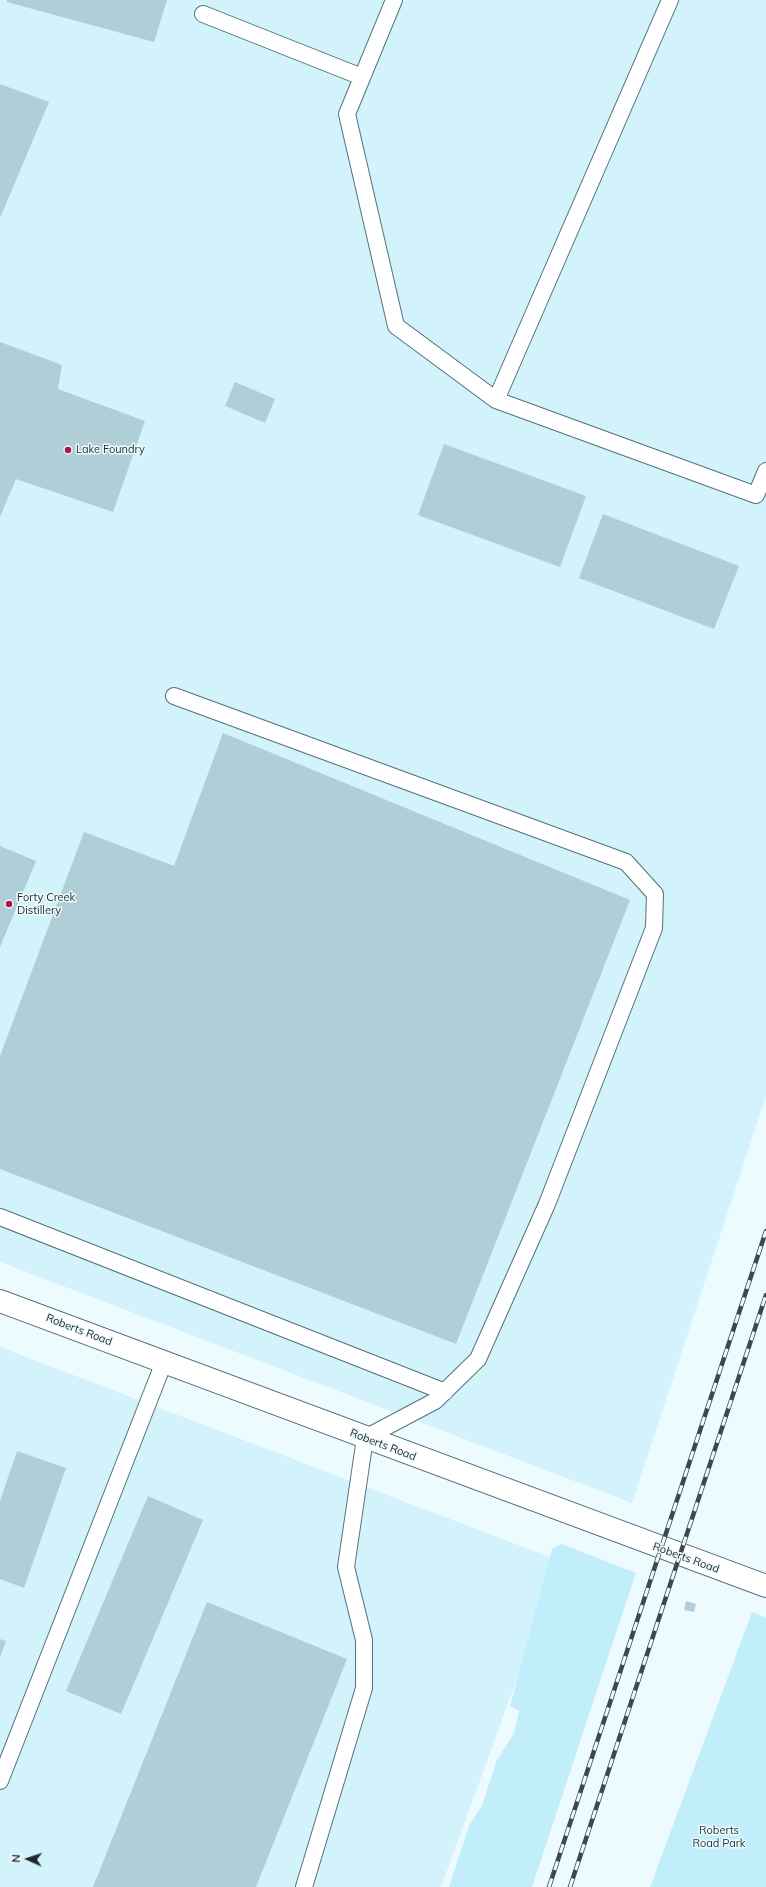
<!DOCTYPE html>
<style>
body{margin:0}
#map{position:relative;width:766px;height:1887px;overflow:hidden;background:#eefbfe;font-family:Mulish,sans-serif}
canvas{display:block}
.north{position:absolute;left:8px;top:1839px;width:40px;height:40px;-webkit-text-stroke:3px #eefbfe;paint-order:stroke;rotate:273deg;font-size:11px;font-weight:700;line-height:16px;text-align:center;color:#1f2a2e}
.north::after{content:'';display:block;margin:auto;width:14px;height:18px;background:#1f2a2e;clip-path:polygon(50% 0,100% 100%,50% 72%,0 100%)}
</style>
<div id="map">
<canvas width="766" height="1887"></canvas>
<div class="north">N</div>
</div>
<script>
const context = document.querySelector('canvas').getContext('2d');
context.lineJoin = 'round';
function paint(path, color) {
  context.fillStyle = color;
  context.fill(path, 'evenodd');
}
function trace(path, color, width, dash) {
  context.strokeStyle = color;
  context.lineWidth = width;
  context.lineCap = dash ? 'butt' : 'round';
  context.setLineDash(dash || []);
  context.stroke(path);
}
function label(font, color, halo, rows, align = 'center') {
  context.font = font + ' Mulish,sans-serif';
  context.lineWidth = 3;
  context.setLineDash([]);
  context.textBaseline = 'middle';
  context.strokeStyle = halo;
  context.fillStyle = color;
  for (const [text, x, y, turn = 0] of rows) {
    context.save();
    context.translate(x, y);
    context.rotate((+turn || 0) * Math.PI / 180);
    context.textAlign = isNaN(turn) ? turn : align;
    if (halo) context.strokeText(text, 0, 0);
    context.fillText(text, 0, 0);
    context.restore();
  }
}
const built = new Path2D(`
 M0,0H766V1096L632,1503L0,1262Z
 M0,1347L560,1561L441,1887H0Z`);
const green = new Path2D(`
 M562,1544L636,1573L532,1887H449L469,1826L482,1805L497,1760L514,1733L519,1711L510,1706L552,1549Z
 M752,1612L766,1618V1887H650Z`);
const building = new Path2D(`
 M7,0H167L154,42L7,2Z
 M0,84L49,102L0,218Z
 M0,342L62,365L58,389L145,421L113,512L16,479L0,517Z
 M235,382L275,399L265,423L225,406Z
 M444,444L586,496L560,567L418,515Z
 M603,514L739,566L714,629L579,578Z
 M223,733L630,900L456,1344L0,1169V1056L84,832L174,866Z
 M0,846L36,861L0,947Z
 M17,1451L66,1468L24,1588L0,1579V1501Z
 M148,1496L203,1520L121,1714L66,1691Z
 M686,1601L696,1604L694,1612L684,1610Z
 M207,1602L347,1659L256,1887H93Z
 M0,1639L6,1641L0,1657Z`);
const lane = new Path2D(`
 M394,0L347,114L396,326L496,400L756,495L766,471
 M203,14L362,77
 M496,400L670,0
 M174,696L626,862L655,894L654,928L547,1204L478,1359L435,1401L365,1438L346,1567L364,1640V1688L304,1887
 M0,1217L445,1392
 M0,1781L164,1362`);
const street = new Path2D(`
 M0,1301L766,1586`);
const rail = new Path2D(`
 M549,1887L766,1231
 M570,1887L766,1295`);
const markers = [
 [68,450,4,"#ab174a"],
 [9,904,4,"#ab174a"]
];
const poiNames = [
 ["Lake Foundry",76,450],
 ["Forty Creek",17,898],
 ["Distillery",17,911]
];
const streetNames = [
 ["Roberts Road",79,1330,21],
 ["Roberts Road",383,1445,21],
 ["Roberts Road",686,1558,20]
];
const parkNames = [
 ["Roberts",719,1831],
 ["Road Park",719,1844]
];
paint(built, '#d2f2fc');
paint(green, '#c2eefb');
paint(building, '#b0ced8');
trace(lane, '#55717a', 18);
trace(street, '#55717a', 24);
trace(lane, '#fff', 16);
trace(street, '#fff', 22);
trace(rail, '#3c484b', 4.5);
trace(rail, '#eefbfe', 3, [9]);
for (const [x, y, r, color] of markers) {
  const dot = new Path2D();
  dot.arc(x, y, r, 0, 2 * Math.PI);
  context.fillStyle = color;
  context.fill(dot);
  trace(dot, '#eefbfe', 1.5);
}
label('11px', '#1f2a2e', '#eefbfe', poiNames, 'left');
label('11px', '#1f2a2e', '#eefbfe', streetNames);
label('11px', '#21393f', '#eefbfe', parkNames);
</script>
